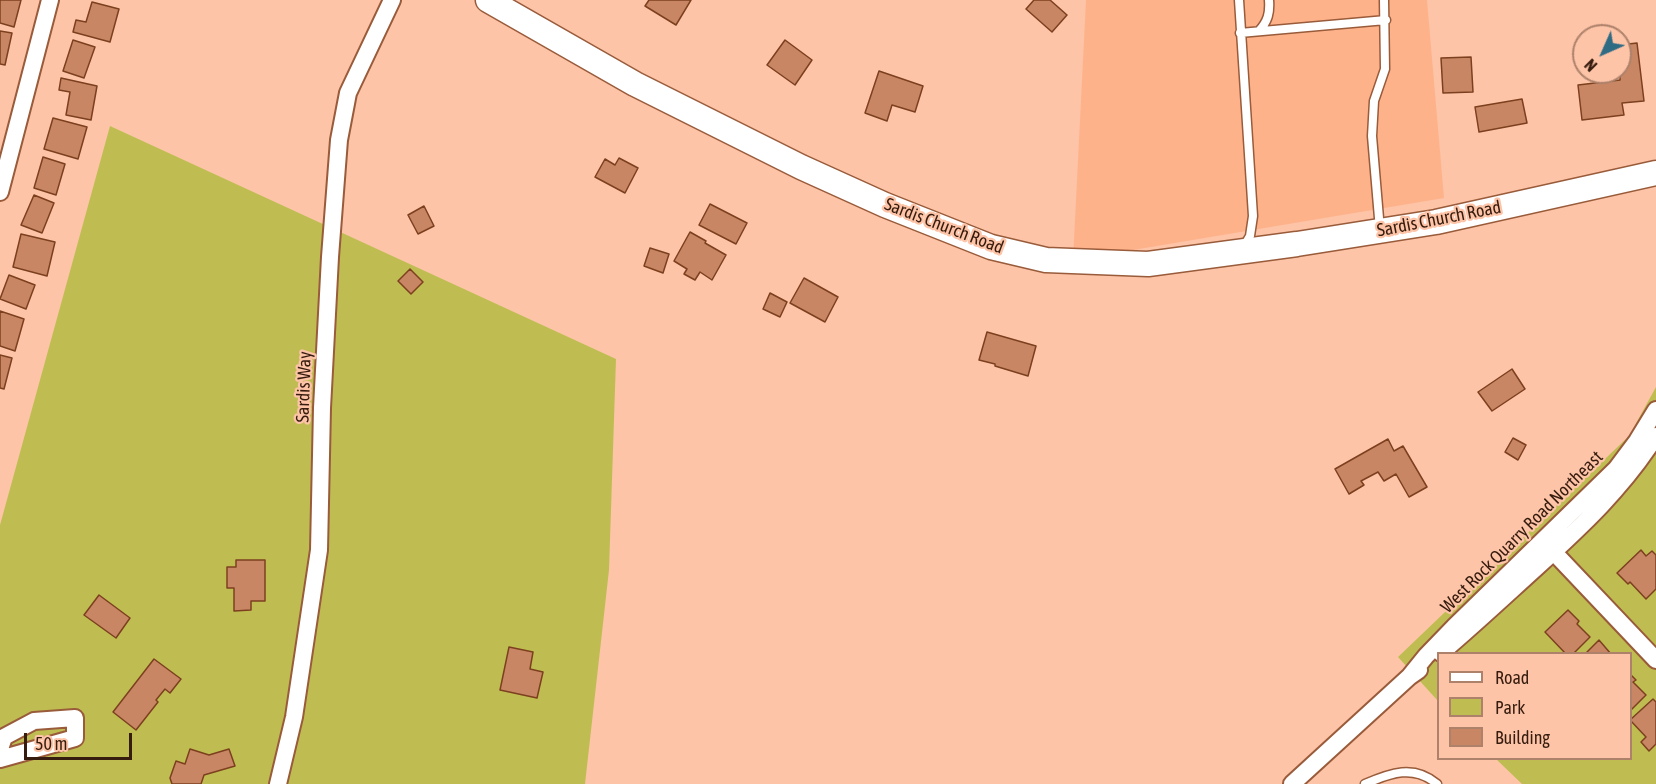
<!DOCTYPE html>
<style>
body{margin:0}
#map{position:relative;width:1656px;height:784px;overflow:hidden;background:#fdc4a8;font-family:"Asap Condensed",sans-serif}
canvas{display:block}
.legend{position:absolute;left:1437px;top:652px;width:195px;height:108px;box-sizing:border-box;background:#fdc4a8;border:2px solid #ad816a;margin:0;padding:8px 10px;list-style:none;font-size:18px;color:#361c0e}
.legend li{display:flex;align-items:center;gap:12px;height:30px}
.legend b{width:30px;border:2px solid #ad816a}
.north{position:absolute;left:1572px;top:24px;width:60px;height:60px;box-sizing:border-box;background:#fdc4a8;border:2px solid #ad816a;border-radius:50%;rotate:225deg;font-size:16px;font-weight:700;line-height:24px;text-align:center;color:#361c0e}
.north::after{content:'';display:block;margin:auto;width:21px;height:27px;background:#306b84;clip-path:polygon(50% 0,100% 100%,50% 72%,0 100%)}
.scale{position:absolute;left:24px;top:733px;width:108px;height:27px;box-sizing:border-box;border:3px solid #361c0e;border-top:0;padding-left:8px;font-size:18px;line-height:21px;white-space:nowrap;color:#361c0e;-webkit-text-stroke:4px #fdc4a8;paint-order:stroke}
</style>
<div id="map">
<canvas width="1656" height="784"></canvas>
<ul class="legend">
<li><b style="height:8px;background:#fff"></b>Road</li>
<li><b style="height:16px;background:#bfbd52"></b>Park</li>
<li><b style="height:16px;background:#c88664"></b>Building</li>
</ul>
<div class="north">N</div>
<div class="scale">50 m</div>
</div>
<script>
const context = document.querySelector('canvas').getContext('2d');
context.lineJoin = 'round';
function paint(path, color) {
  context.fillStyle = color;
  context.fill(path, 'evenodd');
}
function trace(path, color, width, dash) {
  context.strokeStyle = color;
  context.lineWidth = width;
  context.lineCap = dash ? 'butt' : 'round';
  context.setLineDash(dash || []);
  context.stroke(path);
}
function label(font, color, halo, rows, align = 'center') {
  context.font = font + ' "Asap Condensed",sans-serif';
  context.lineWidth = 4.5;
  context.setLineDash([]);
  context.textBaseline = 'middle';
  context.strokeStyle = halo;
  context.fillStyle = color;
  for (const [text, x, y, turn = 0] of rows) {
    context.save();
    context.translate(x, y);
    context.rotate((+turn || 0) * Math.PI / 180);
    context.textAlign = isNaN(turn) ? turn : align;
    if (halo) context.strokeText(text, 0, 0);
    context.fillText(text, 0, 0);
    context.restore();
  }
}
const built = new Path2D(`
 M1086,0H1427L1444,198L1073,260Z`);
const green = new Path2D(`
 M110,126L616,359L609,570L585,784H0V525Z
 M1656,387V784H1522L1496,759L1630,758V654H1438V701L1398,657L1629,436Z`);
const building = new Path2D(`
 M0,0H21L14,27L0,23Z
 M649,0H691L676,25L645,6Z
 M1034,0H1050L1067,15L1052,32L1026,9Z
 M92,2L119,9L110,42L73,32L76,20L86,22Z
 M0,31L12,33L5,65L0,64Z
 M73,40L95,47L84,78L63,71Z
 M785,40L812,60L795,85L767,65Z
 M1637,43L1644,101L1622,103L1624,115L1582,120L1578,85L1620,80V45Z
 M1471,57L1473,92L1443,93L1441,58Z
 M879,71L923,86L915,112L892,105L887,121L865,113Z
 M61,78L97,86L91,120L66,115L70,92L59,90Z
 M1522,99L1527,123L1479,132L1475,107Z
 M53,118L87,127L78,159L44,149Z
 M43,157L65,164L56,195L34,188Z
 M619,158L638,168L625,193L595,177L605,159L615,165Z
 M34,195L54,203L42,233L21,225Z
 M710,204L747,223L736,244L699,225Z
 M424,206L434,226L418,234L408,215Z
 M690,232L706,241L705,243L726,255L712,280L700,272L695,280L684,274L687,269L674,261Z
 M21,234L55,242L47,276L13,267Z
 M650,248L669,254L663,273L644,266Z
 M410,269L423,282L411,294L398,281Z
 M9,275L35,285L26,309L0,299Z
 M804,278L838,297L825,322L790,303Z
 M770,293L787,302L780,317L763,309Z
 M0,311L24,319L15,351L0,346Z
 M987,332L1036,346L1028,376L995,366V364L979,360Z
 M0,355L12,358L4,389L0,388Z
 M1512,369L1525,389L1492,411L1478,392Z
 M1513,438L1526,445L1518,460L1505,452Z
 M1388,439L1394,451L1403,446L1427,487L1409,497L1396,474L1384,481L1378,472L1361,481L1364,485L1349,494L1335,469Z
 M1641,550L1646,556L1652,551L1656,555V589L1646,599L1630,582L1628,584L1617,573Z
 M236,560H265V601H251V610L234,611V588H227V567H236Z
 M99,595L130,618L116,638L84,615Z
 M1568,610L1579,621L1577,624L1590,637L1573,654H1566L1545,632Z
 M1599,640L1611,654H1585Z
 M509,647L533,652L530,669L543,672L537,698L500,690Z
 M154,659L181,679L170,693L165,689L156,700L158,702L136,730L113,712Z
 M1630,674L1636,680L1633,682L1646,695L1630,711Z
 M1653,699L1656,702V744L1649,751L1641,742L1646,737L1630,720Z
 M190,749L209,755L229,749L235,766L204,775L201,784H172L170,778L176,761L185,764Z`);
const lane = new Path2D(`
 M1239,0L1253,216L1250,236L1244,246
 M1259,31C1268,21 1270,13 1269,0
 M1240,33L1386,20
 M1380,230L1372,136L1374,101L1385,69L1384,0
 M1365,784C1390,773 1414,764 1437,784`);
const street = new Path2D(`
 M0,192L50,0
 M1547,545L1656,660
 M1441,653C1474,625 1505,596 1537,567C1582,526 1623,488 1656,436
 M1409,677L1426,656L1454,627L1616,469L1637,441L1656,410
 M0,749L4,737L34,721L75,718V738L0,759
 M278,784L294,717L319,550L322,408L330,257L339,140L348,93L392,0
 M1292,784L1409,677L1419,670`);
const secondary = new Path2D(`
 M488,0L635,84L801,167L885,205L991,247L1046,260L1148,264L1297,244L1436,222L1656,173`);
const streetNames = [
 ["Sardis Church Road",1439,219,-11],
 ["Sardis Church Road",944,226,21],
 ["Sardis Way",304,387,-88],
 ["West Rock Quarry Road Northeast",1522,532,-45]
];
paint(built, '#feb28a');
paint(green, '#bfbd52');
paint(building, '#c88664');
trace(building, '#7c401f', 1.5);
trace(lane, '#995b3a', 11);
trace(street, '#995b3a', 20);
trace(secondary, '#995b3a', 27);
trace(lane, '#fff', 8);
trace(street, '#fff', 16);
trace(secondary, '#fff', 24);
label('18px', '#361c0e', '#fdc4a8', streetNames);
</script>
